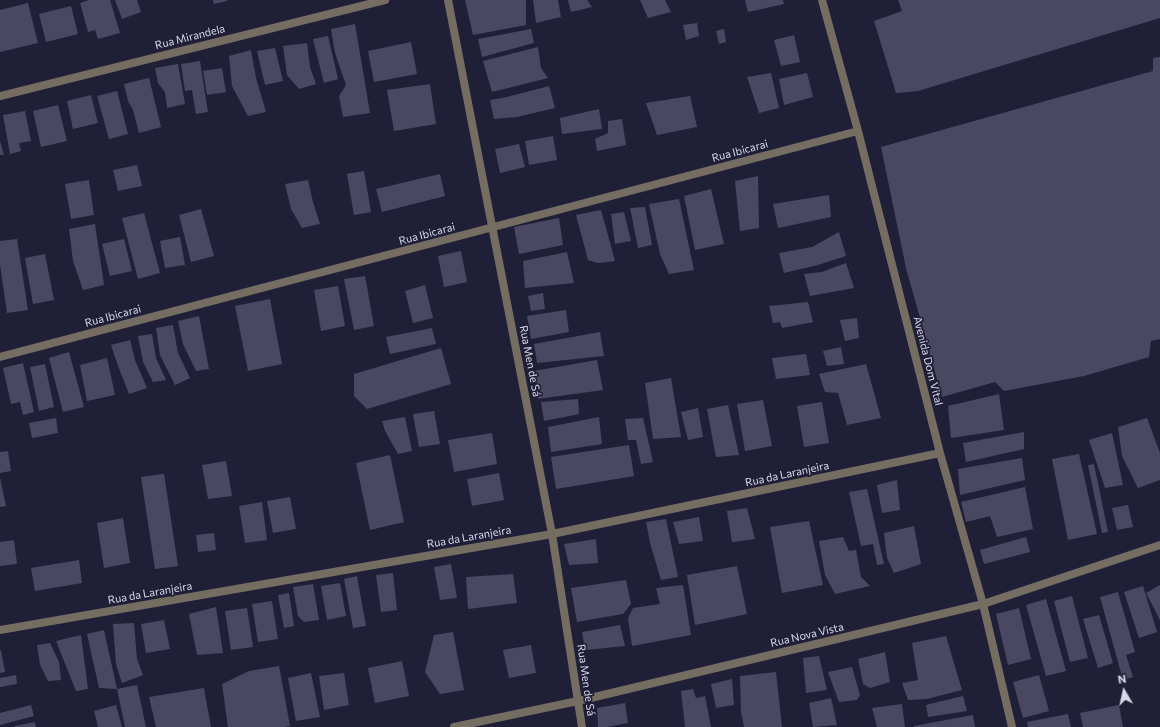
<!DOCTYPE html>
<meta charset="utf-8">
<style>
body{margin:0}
#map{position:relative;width:1160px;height:727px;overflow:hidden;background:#201f38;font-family:Commissioner,sans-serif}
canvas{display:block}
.north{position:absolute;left:1104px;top:671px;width:40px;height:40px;-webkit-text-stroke:3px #201f38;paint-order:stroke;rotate:351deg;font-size:11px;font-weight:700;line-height:16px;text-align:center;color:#d8d8e9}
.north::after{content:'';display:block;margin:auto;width:14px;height:18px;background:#d8d8e9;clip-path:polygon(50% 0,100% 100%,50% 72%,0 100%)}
</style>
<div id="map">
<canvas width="1160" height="727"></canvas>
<div class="north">N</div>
</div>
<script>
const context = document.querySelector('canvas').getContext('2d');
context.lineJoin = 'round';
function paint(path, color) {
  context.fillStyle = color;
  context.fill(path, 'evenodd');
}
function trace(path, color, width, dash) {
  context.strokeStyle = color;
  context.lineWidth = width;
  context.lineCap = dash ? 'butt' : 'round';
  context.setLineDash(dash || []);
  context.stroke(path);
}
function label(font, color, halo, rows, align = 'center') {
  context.font = font + ' Commissioner,sans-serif';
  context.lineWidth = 3.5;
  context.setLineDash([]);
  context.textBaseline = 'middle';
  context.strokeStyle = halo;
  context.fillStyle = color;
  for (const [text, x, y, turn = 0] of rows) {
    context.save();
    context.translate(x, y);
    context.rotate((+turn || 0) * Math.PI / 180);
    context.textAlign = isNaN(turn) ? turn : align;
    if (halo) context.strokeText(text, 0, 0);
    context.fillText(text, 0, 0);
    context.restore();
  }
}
const building = new Path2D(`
 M89,0H110L120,33L98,39L95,30L88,32L80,3Z
 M115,0H137L141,12L122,19Z
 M213,0H227V1L214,4Z
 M465,0H526V25L473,35Z
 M533,0H558L561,17L536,23Z
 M568,0H587L592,7L571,12Z
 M640,0H665L671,12L648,18Z
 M745,0H783L784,4L748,12Z
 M898,0H1160V18L918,91L896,93L874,21L902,11Z
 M28,3L38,43L0,52V10Z
 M71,6L78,34L46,42L39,14Z
 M697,23L699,36L686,40L683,25Z
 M355,24L370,113L343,117L339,96L346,85L335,53L331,29Z
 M531,29L534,43L482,57L478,39Z
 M724,29L726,42L719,44L716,31Z
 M794,35L800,62L781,66L774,40Z
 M328,36L338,79L324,83L313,39Z
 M411,42L417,74L374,82L368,51Z
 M307,43L310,67L316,84L299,89L287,75L283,46Z
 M538,47L541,68L548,78L492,92L483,61Z
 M275,48L283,81L265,85L257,51Z
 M251,50L256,78L266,112L248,116L232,86L229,56Z
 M1160,57V339L1151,341L1149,357L1084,376L1004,391L995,382L942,397L906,268L881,147L1153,71V58Z
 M200,61L208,112L196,114L192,90L185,91L181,64Z
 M178,64L185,104L167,108L165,92L158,83L155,68Z
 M222,68L226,92L207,95L203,71Z
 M771,73L779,108L759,113L747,77Z
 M807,73L813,97L784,105L779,79Z
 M149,78L161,127L139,133L133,110L128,101L124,84Z
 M430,84L436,124L394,131L387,90Z
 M549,86L555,108L517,117L494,119L490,100L507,97Z
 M117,91L128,134L109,139L97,96Z
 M91,95L98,123L73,129L67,101Z
 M690,96L697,127L657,135L646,103Z
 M58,105L67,141L41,147L33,111Z
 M599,109L602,129L562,134L560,118Z
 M25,111L31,141L19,143L21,151L10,154L3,115Z
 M622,119L626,145L597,151L595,139L608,133V121Z
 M553,136L557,160L529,165L525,141Z
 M0,141L4,155H0Z
 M519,144L525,167L500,173L495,149Z
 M137,165L142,186L118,191L113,170Z
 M364,171L371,212L354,215L347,174Z
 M440,174L445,196L382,212L376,189Z
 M758,176L759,228L740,231L735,181Z
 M89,180L94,215L71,219L65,184Z
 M308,180L313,202L320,224L302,228L291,209L285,184Z
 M711,189L724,244L695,250L684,196Z
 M829,195L831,217L778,228L773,204Z
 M679,199L694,270L669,274L660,254L649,204Z
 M645,207L652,245L638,248L630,208Z
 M201,209L214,256L191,262L179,215Z
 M601,210L615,261L598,263L588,260L576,215Z
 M624,212L631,241L615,244L611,214Z
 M144,213L160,273L138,279L122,218Z
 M559,218L563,245L519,254L514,227Z
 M95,224L104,285L83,290L73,261L69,229Z
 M839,232L846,256L818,265L784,273L779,253L812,247Z
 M180,237L185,265L165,268L160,241Z
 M17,239L28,310L7,313L0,265V241Z
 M124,239L132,271L110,276L102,244Z
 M461,251L467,282L444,287L438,256Z
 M567,252L574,283L525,288L523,261Z
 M45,254L54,300L33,304L25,258Z
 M846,263L854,288L810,296L804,274L822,272Z
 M365,276L374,326L354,330L344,279Z
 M425,285L433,318L413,323L405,291Z
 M338,286L345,326L321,331L314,290Z
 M543,293L545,309L531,311L528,296Z
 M270,299L282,364L248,371L235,306Z
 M808,302L813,322L782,328L780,322L773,323L769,306Z
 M566,310L569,332L531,339L527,316Z
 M199,316L209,369L196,371L183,344L178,321Z
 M857,318L859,338L845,341L840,320Z
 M173,325L178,353L190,378L175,385L160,355L156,328Z
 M432,328L436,344L390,354L386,337Z
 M600,332L604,356L537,363L534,344Z
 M152,334L156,358L166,380L153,382L143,362L138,336Z
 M130,340L135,360L147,388L129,394L118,366L111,345Z
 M841,347L844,364L827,366L823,351Z
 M441,348L451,384L367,409L354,396V374Z
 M69,352L84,407L63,412L49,358Z
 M806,354L810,375L776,379L772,358Z
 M107,358L115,395L87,401L80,365Z
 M597,360L603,390L538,399L534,371Z
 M23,363L34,412L23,415L20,402L11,404L3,368Z
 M45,364L54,407L39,411L30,367Z
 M866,364L881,418L847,425L838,393L825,392L819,374Z
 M671,378L681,437L653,439L645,383Z
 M999,394L1004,430L951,438L948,406Z
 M578,399L579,414L544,421L541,402Z
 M763,400L772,446L745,451L737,404Z
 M822,402L829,443L804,447L797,406Z
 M728,405L739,455L716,457L707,409Z
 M698,408L703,437L688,440L681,412Z
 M434,411L440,444L419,447L413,414Z
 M405,417L412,451L398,454L385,431L382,421Z
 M599,417L602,444L551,452L548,427Z
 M56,418L58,433L32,438L29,423Z
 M643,418L653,462L641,464L636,440H628L625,419Z
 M1147,418L1160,453V480L1138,488L1122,456L1118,427Z
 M1024,432V449L966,462L963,443Z
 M492,433L497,464L454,472L448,440Z
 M1112,433L1123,485L1105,488L1089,440Z
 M629,445L634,476L556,489L551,457Z
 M8,451L11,471L0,473V452Z
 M1079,454L1097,534L1068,540L1052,459Z
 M390,455L404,522L370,530L356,463Z
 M1022,458L1025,480L960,495L958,469Z
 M226,461L232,496L208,499L202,465Z
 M1094,464L1108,532L1102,533L1088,465Z
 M499,473L504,500L472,506L467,479Z
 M164,474L178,566L155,569L141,477Z
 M0,478L6,506L0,507Z
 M897,480L900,510L882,513L877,485Z
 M1025,487L1033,529L997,537L990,516L966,522L961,502Z
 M867,489L884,564L877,565L873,544L861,546L849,492Z
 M290,497L296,529L273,533L267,501Z
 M262,502L267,540L245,543L239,506Z
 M1128,505L1133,527L1117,530L1112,508Z
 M747,508L755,539L732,542L727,511Z
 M699,517L703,541L679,544L673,522Z
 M123,518L130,563L104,568L97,523Z
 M666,519L678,577L661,580L650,543L646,522Z
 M809,521L823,585L782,593L770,527Z
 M914,526L921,564L894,573L887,558L884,533Z
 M214,533L216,550L198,552L196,535Z
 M843,537L849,551L856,550L861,577L870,586L835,594L825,575L819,541Z
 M1026,537L1030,552L984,564L980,550Z
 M596,539L598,563L569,565L564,544Z
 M14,540L17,564L0,566V542Z
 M79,560L82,583L35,591L31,568Z
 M451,564L457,598L440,600L434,567Z
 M737,566L747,614L695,625L687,575Z
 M393,573L397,610L381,612L376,575Z
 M513,574L517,603L468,609L466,577Z
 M357,576L366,626L353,628L344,579Z
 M626,580L631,604L623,614L577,622L571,588Z
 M340,583L346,616L327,620L321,586Z
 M313,584L319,620L304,622L298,616L293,587Z
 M683,585L691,635L632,646L628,618L633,608L660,604L656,588Z
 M1160,585V620L1146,593Z
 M1143,586L1157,632L1139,638L1124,592Z
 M1118,592L1135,652L1126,655L1133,677L1123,680L1100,597Z
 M289,593L294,626L284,628L278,595Z
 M1072,596L1088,658L1070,662L1054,601Z
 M1046,599L1066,671L1046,676L1026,605Z
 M272,601L278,639L258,642L252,604Z
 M216,607L223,653L197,655L189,614Z
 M247,608L253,647L231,650L225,611Z
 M1019,608L1031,659L1008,665L996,614Z
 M1099,615L1113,663L1098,668L1083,619Z
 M164,620L170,649L146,653L141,624Z
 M134,623L137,659L143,675L122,683L116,664L113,624Z
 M620,625L625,646L585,650L582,632Z
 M104,630L117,689L99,688L87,634Z
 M453,632L464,690L440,694L425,672L434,635Z
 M81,635L88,689L76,691L56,641Z
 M946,636L962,690L927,699L908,700L902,683L918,680L912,643Z
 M50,643L59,662L61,680L48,681L40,665L37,645Z
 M531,645L536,673L509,678L503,650Z
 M1,650L5,672L0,673V651Z
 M885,652L890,682L870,688L863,684L858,659Z
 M819,656L827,690L806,693L803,658Z
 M402,661L409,696L375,703L368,668Z
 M279,666L290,726L283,727H228L222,684L249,671Z
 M852,667L860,695L857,700L839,702L828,672Z
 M776,672L782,727H744L741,712L740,676Z
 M311,673L320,717L296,721L288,678Z
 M344,673L349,705L324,710L319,676Z
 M16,675L17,684L0,687V678Z
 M1039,675L1049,711L1023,718L1013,682Z
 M732,679L734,705L716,708L711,684Z
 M137,685L146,727H125L117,689Z
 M204,688L211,727H156L149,697Z
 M693,689L696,698L705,696L711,727H685L681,691Z
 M963,696L967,711L928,717L926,705Z
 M831,698L837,725L813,727L809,703Z
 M625,703L628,723L607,727H598L597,708Z
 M902,704L905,727H877L872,708Z
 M31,705L34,716L0,725V713Z
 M116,705L122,727H98L94,711Z
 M1119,705L1123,727H1083L1080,713Z
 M1068,714L1071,727H1028L1027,722Z
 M973,715L975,727H914V726Z
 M35,722L36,727H15V726Z`);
const minor = new Path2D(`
 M448,0L552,534L582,727
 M822,0L858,131L940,453L983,604L1012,727
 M0,96L385,0
 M0,357L858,131
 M0,630L552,534L940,453
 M454,727L578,701L983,604L1160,545`);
const streetNames = [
 ["Rua Mirandela",190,37,-14],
 ["Rua Ibicarai",740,151,-15],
 ["Rua Ibicarai",427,234,-15],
 ["Rua Ibicarai",113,316,-15],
 ["Rua Men de Sá",530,361,79],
 ["Avenida Dom Vital",928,361,76],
 ["Rua da Laranjeira",787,474,-12],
 ["Rua da Laranjeira",469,537,-10],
 ["Rua da Laranjeira",150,593,-10],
 ["Rua Nova Vista",807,635,-13],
 ["Rua Men de Sá",586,680,82]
];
paint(building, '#4a4763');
trace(minor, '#756d61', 8);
label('11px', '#d8d8e9', '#201f38', streetNames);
</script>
